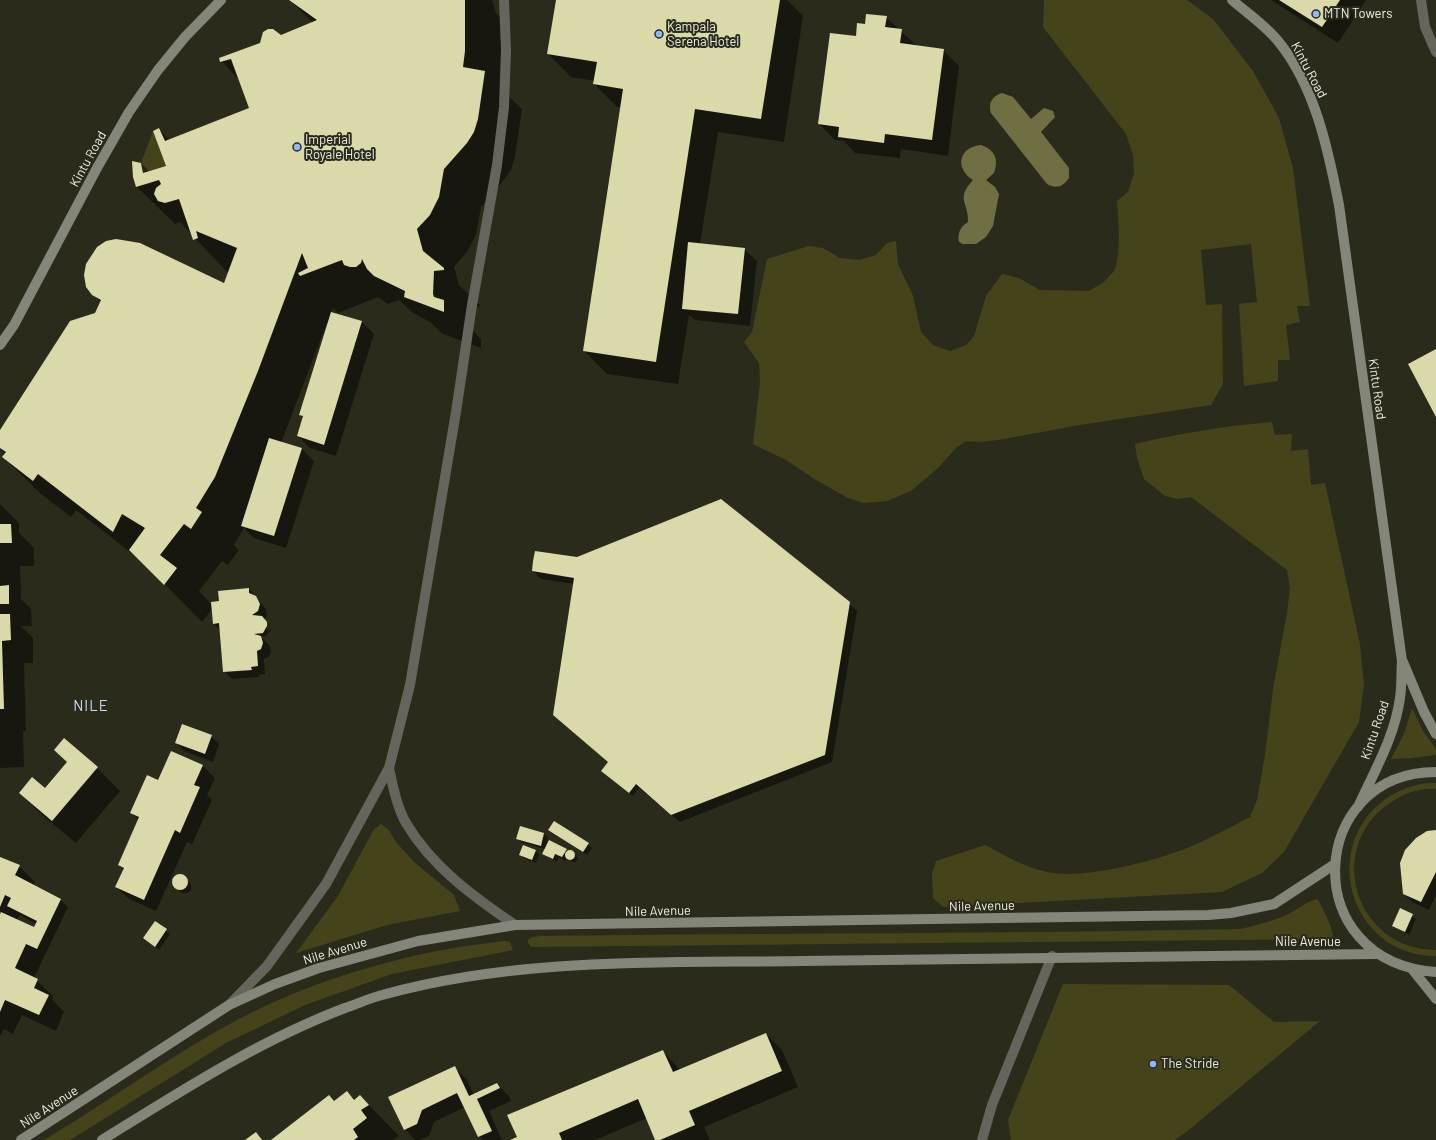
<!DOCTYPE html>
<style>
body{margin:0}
canvas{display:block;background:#2b2b1c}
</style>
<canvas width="1436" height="1140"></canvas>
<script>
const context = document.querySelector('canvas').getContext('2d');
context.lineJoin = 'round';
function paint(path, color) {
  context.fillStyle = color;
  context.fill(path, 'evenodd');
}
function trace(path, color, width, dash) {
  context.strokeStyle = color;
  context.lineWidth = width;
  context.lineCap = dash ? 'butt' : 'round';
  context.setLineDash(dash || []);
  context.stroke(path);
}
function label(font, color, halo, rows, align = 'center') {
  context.font = font + ' Barlow,sans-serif';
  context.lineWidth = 4;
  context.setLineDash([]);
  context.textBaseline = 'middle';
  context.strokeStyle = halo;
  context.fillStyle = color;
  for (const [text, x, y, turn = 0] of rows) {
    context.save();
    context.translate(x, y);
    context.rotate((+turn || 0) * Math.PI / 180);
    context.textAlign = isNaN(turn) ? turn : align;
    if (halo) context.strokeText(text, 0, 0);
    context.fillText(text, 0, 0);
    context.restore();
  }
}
const green = new Path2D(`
 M1044,0H1187L1213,19L1253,71L1279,118L1293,168L1310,306H1297L1300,322L1286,325L1290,360H1278V381L1244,386L1239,304L1257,302L1251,244L1201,250L1206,305L1222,304L1223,384L1211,405L1080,425L998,440L981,442L966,441L956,448L938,468L911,491L887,501L864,503L848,498L816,480L786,460L753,444L760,383L759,363L744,342L752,332L767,259L809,246L823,248L840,258L859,260L876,255L887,243L896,241L898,264L913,296L921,332L933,345L950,351L966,345L974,336L986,296L1002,274L1019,278L1040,290L1089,291L1104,282L1115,270L1118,255L1119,235L1117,201L1128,192L1134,173L1133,155L1126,134L1043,27Z
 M153,131L166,166L143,173L141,163Z
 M1272,422L1275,435L1292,434L1291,451L1308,449L1311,485L1325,483L1360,644L1364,685L1359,722L1284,852L1262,873L1222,892L943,907L933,898L932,873L936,861L985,845C1005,855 1025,868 1047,872C1084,880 1154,861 1190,847C1210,838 1231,827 1250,817L1257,800L1265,755L1273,689L1287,613L1290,588L1287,570L1191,497L1178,499L1165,496L1144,479L1137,458L1135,444C1181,433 1225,426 1272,422Z
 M1412,708L1423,731L1436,749V755L1411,758L1391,759L1404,734Z
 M1436,783V789C1421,788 1405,793 1393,801C1323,844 1354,950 1436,950V956C1349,956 1317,843 1390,796C1403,788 1420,782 1436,783Z
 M381,824L389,830L396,842L414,862L454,895L460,911L387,925L296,953L338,896L374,829Z
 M1317,899C1321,903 1334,931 1333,937L1330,939L531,947L528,943V940L532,937L541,936C774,933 1008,934 1241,929C1256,925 1270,922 1284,916C1296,911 1305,902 1317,899Z
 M505,941L510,942L513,950L392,974L305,1005L226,1043L70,1140H44C110,1101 172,1054 239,1019C319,977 416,950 505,941Z
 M1063,984L1229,985L1274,1022L1320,1021L1190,1129L1175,1140H1011L1008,1120Z`);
const water = new Path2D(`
 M1002,93L1013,97L1031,119L1044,108L1053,111L1055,117L1041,132L1069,168V178C1063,187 1056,189 1047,184L991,113C988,103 992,96 1002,93Z
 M981,145C995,150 999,159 994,173L986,180L995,187L999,194L993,226L986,237L976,244H963L959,242C957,233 961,226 968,222C969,202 955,199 973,180C955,169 958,147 981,145Z`);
const shadow = new Path2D(`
 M290,0H492L496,13L504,21L502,90L522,109L515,157L511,170L494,193L481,207L476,235L467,252L454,267L459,285L481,306L471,308L470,328L481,339V348L443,334L430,322L413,313L399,300L388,304L378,297L338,313L333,308L331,313L362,322L374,334L336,456L310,448L298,436L304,418L300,415L329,324L327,323L281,443L302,449L314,461L286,548L254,538L244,528L234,545L239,550L228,565L222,561L199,591L212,605L249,589L266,609L267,616L264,620L268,631L270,630L267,621L271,630L266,636L261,637L269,645L271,651L269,657L264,659L265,674L259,675V677L232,679L224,671L221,631L214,624L213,608L202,622L144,563L76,510L71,517L41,494L3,457L5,454L0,449V432L95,314L101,302L93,295L224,284L228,273L180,222L175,224L137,187L141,163L150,172L167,167L159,130L170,140L247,111L250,105L240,81L220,59L313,23Z
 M557,0H787L803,16L784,142L718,132L700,244L744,249L757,261L750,326L695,320L689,315L678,384L607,374L584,351L621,107H617L594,84L595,81L571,77L548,54Z
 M1271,0H1366L1338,43Z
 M886,17L917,46L943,50L959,66L948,156L901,149L900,158L855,153L844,141L835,140L819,124L856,37L866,25Z
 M0,504L19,523V533L34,548V566H20L21,599L31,609L32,626H21L33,638V663H24L26,731H23L24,767L0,768Z
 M577,558L849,603L857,611L832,762L680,822L639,788L633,796L606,775L602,771L609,762L574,584L541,579L533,571Z
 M211,736L219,744L213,762L184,751L176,743Z
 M64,740L97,768L120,791L76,843L43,816L20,793L45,789L68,763L55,750Z
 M171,752L203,766L215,778L207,795L212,800L192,844L187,842L156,911L129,899L116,887L124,870L119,865L139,820L131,813L158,782Z
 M521,827L544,834L548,837L545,849L521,842L517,839Z
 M549,830L588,844L592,848L587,855Z
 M1436,831V895L1429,910L1412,902L1404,894Z
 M566,849L568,852H573L577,856L578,859L575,863L567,858L566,861L559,857L557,862L543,854Z
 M535,851L539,854L536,863L524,858L520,854Z
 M0,858L19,866L35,882L33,886L60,899L68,907L34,978L53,996L52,999L64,1012L56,1031L22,1015L13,1034L4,1029L0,1036ZM20,915L36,924L34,928L17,920Z
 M177,875L184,876L191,885V890L187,893H182L174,886L172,881Z
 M1401,910L1416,919L1409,935L1394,926Z
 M155,922L170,934L159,950L144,938Z
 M766,1034L782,1050L798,1087L704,1127L710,1140H656L647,1118L595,1140H513L663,1051L680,1070Z
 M455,1068L467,1080L474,1095L497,1084L509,1096L511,1101L489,1111L502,1140H482L465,1107L434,1122L429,1136L420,1140H415L405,1129Z
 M347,1092L355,1100L360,1096L399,1136L393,1140H273Z`);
const building = new Path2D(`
 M289,0H465V51L463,67L485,71L478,119L474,132L467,143L444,169L439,197L430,215L417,229L423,251L444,268V270L434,271L433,294L434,297L444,300V312L404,297L405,291L374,276L367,269L362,259L361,263L356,267H350L344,265L342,260L300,276L298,273L308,268L302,253L258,371L215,477L196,508L202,512L191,529L184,524L160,555L177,568L164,585L129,550L145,528L122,514L113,532L38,474L33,481L2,457L6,452L0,448V430L70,321L95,313L101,300L92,295L86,287L84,275L86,264L97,247L106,241L116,239L140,243L224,283L237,248L196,231L198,238L193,240L179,199L165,203L158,201L154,194L156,188L161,184L159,180L136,187L133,177L132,161L141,163L143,173L166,166L153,131L159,128L165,141L249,108L231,59L220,62L219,58L260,43L263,32L268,29H273L281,35L317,20Z
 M556,0H780L761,119L695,109L656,362L583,351L623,89L593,84L597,62L547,54Z
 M1279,0H1340L1322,27Z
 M866,14L887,16L885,27L902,29L900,43L944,49L932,140L885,134L884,143L838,137L839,127L818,124L830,33L856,36L857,23L865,24Z
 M688,242L745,248L738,314L682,309Z
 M331,312L362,321L324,445L297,436L303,416L299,415Z
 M1436,349V417L1408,364Z
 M269,438L302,448L274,536L241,526Z
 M721,499L850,602L825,755L671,815L636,784L629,793L601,771L608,762L553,715L574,578L532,571L533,561L535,551L577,557Z
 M0,524H11L12,543H0Z
 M9,585V604H0V586Z
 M249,588V593L256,596L260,604L258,611L252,615L262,616L267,622V626L263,633L254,634L261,636L263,643L261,649L257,651L258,666L251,667L252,670L223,672L219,623L213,624L211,602L219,601L218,591Z
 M0,614H10L11,640L2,641L4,709H0Z
 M182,724L212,735L205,754L175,743Z
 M64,738L98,767L52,821L19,793L32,777L45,788L67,762L54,750Z
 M171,751L203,765L194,785L200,787L180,833L175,830L144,900L115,887L124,868L118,865L139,817L130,813L147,775L158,780Z
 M554,821L589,843L583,852L548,830Z
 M520,826L544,833L541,846L516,839Z
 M1436,830V872L1421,902L1403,894L1400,863L1405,850L1416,838L1427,831Z
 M549,840L567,849L562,857L555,854L553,859L542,854Z
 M523,845L536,850L532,860L519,855Z
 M565 855a5 5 0 1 1 10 0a5 5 0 1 1-10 0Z
 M0,857L20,865L15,875L61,899L37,949L26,944L15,968L38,979L34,988L49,995L39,1015L5,1000L0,1012V914L1,912L34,927L37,921L7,906L11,898L5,895L0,907Z
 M172 882a8 8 0 1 1 16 0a8 8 0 1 1-16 0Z
 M1400,908L1413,914L1405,932L1392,926Z
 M155,921L167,929L155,947L143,938Z
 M766,1033L782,1071L689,1111L695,1125L660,1140H655L638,1099L559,1133L562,1140H510L517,1137L507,1115L663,1050L673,1072Z
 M455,1066L469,1096L497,1083L500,1088L477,1099L492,1131L478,1137L457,1093L422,1110L417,1124L404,1130L388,1097Z
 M347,1091L354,1100L360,1095L369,1105L361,1110L367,1118L353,1129L358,1137L354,1140H271L329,1095L334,1101Z
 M256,1132L262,1140H245Z`);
const street = new Path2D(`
 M1421,0L1425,27L1436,52
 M389,768C393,787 397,807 406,823C432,867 474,897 515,925
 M230,1004L267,966L326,884L389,768L410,685L456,412L472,305L497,165L504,107L506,50L504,0
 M982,1140L992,1105L1052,956`);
const secondary = new Path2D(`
 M1232,0C1247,13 1265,25 1278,41C1315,86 1328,149 1339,205L1402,661C1401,673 1402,685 1400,698C1395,736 1374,772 1358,807
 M0,345L14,325L97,168L129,112L158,70L185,37L221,0
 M1403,662L1424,712L1436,734
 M1436,772C1307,772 1296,962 1436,972
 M1412,969L1436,999
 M21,1140L229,1005L275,984L319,968L418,941L515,925L1208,915L1231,913L1274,904L1335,864
 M102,1140C181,1091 258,1041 345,1008C357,1004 370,998 382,995C518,957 663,963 802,961C994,957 1186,956 1377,954`);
const markers = [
 [1316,14,4,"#8bb9fc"],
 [659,34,4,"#8bb9fc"],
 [297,147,4,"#8bb9fc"],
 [1153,1064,4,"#8bb9fc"]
];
const poiNames = [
 ["MTN Towers",1324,14],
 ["Kampala",667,27],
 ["Serena Hotel",667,42],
 ["Imperial",305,140],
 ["Royale Hotel",305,155],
 ["The Stride",1161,1064]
];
const streetNames = [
 ["Kintu Road",1309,70,62],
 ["Kintu Road",88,159,-61],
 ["Kintu Road",1377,389,82],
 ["Kintu Road",1375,730,-71],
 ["Nile Avenue",982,906,-1],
 ["Nile Avenue",658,911,-1],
 ["Nile Avenue",1308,942],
 ["Nile Avenue",335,951,-17],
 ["Nile Avenue",49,1107,-33]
];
const quarterNames = [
 ["NILE",91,706]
];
paint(green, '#44431a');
paint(water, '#706f43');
paint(shadow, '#0007');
paint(building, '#d9d9aa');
trace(street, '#65655d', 10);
trace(secondary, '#85867a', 10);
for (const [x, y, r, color] of markers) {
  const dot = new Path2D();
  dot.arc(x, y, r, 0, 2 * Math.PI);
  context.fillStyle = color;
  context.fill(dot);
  trace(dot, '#2b2b1c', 1.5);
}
label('13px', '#edede3', '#2b2b1c', poiNames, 'left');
label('13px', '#edede3', '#2b2b1c', streetNames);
context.letterSpacing = '1px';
label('15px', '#cadbf5', '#2b2b1c', quarterNames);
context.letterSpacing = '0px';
</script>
